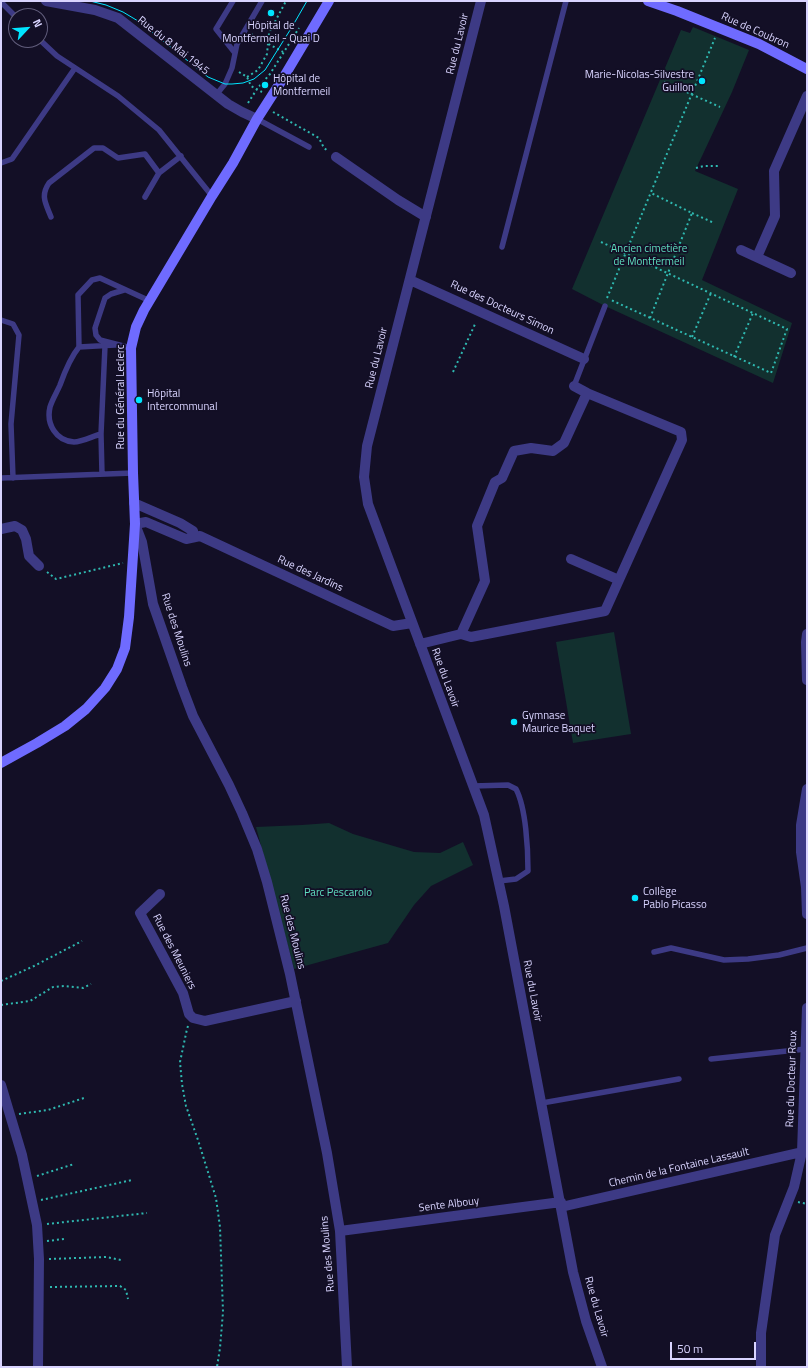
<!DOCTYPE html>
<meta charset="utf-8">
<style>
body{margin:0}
#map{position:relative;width:808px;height:1368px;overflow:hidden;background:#130f26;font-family:"Titillium Web",sans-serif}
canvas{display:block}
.frame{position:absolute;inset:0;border:2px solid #d9d4ff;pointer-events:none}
.north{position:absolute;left:8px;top:8px;width:40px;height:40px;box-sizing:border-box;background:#130f26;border:1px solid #625e7d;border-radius:50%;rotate:64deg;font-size:11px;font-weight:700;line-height:16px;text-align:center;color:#d9d4ff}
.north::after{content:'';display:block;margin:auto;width:14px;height:18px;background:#00e5ff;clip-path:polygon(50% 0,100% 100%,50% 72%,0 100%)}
.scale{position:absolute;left:670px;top:1342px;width:86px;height:18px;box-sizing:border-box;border:2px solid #d9d4ff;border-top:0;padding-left:5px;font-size:12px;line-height:14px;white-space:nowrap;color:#d9d4ff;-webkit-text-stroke:3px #130f26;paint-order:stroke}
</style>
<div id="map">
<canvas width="808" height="1368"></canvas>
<div class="frame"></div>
<div class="north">N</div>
<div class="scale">50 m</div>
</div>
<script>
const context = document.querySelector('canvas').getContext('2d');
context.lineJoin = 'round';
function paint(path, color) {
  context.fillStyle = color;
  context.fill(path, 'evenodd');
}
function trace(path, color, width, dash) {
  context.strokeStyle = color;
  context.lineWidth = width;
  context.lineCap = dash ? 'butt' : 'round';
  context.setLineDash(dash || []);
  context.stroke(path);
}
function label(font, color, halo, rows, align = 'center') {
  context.font = font + ' "Titillium Web",sans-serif';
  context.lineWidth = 3.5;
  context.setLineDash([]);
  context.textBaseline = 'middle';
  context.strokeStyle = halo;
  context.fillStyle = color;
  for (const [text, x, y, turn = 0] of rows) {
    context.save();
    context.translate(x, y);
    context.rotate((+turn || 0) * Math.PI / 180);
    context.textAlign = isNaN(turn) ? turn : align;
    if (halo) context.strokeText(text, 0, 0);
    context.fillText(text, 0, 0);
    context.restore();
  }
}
const green = new Path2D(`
 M693,27L749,50L732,92L695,171L738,189L702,280L792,323L773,383L605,306L572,289L681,30L690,33Z
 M614,632L631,734L573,743L556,642Z
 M329,823L353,834L414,852L440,853L463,842L473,865L431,886L414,905L388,943L294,969L256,827L302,825Z`);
const path = new Path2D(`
 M251,34L283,52
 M239,72L247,77L251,86L262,92
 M247,77L258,70L267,54L269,33L286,1
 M664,82L720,107
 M248,103L257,89L270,74L299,28
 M273,112L319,138L324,148L328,151
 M696,168L704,166H719
 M692,213L714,223
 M601,242L787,329L771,373L611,300
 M607,298L715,38
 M650,318L692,213L651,193
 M692,337L711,293
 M734,357L753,313
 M453,372L476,322
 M47,572L56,579L123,563
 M1,981L34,966L82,941
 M1,1005L30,1001L53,987L64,986L83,988L91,984
 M188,1026L187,1029L180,1062L182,1084L186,1106L198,1140L216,1198L220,1227L223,1312L220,1348L217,1367
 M19,1114L48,1110L84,1098
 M37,1176L74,1164
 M41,1200L132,1180
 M798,1202L807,1204
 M47,1224L147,1213
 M47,1241L64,1239
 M49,1259L106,1257L121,1260
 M50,1287L120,1286L126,1290L128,1299`);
const lane = new Path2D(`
 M233,1L216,29L235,53
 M1,2L16,17
 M40,40L57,56L118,96L159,130L212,196
 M216,95L225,84L232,68L237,44L262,1
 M257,119L309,147
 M1,163L12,159L75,68
 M145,197L159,173L181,156
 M51,217C46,204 40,196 49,183L94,148H103L118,158L145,154L159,173
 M502,247L566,1
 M124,290L111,294L105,298L95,328L96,335L100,340L131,348
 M1,320L13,324L19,335L11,424L13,478
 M115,345L79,347L78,295L92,280L100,278L150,301
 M79,347C70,358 65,371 60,385C57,392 52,400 50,407C46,424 56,441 74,442C82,442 93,436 101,434
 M574,386L605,306
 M102,474L101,434L105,346
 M1,478L133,473
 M473,786L508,785L516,789C526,808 528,849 528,871L516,879L499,881
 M654,952L671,948L724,960L748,959L779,955L807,948
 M711,1059L806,1049
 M542,1103L679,1079`);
const street = new Path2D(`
 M46,1L95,10L118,18L228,104L242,112L257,119
 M481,1L367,446L364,477L368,504L484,815L504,906L573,1272L586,1321L602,1367
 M336,157L398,200L426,217
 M741,250L791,273
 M757,257L775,216L774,171L807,96
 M410,280L584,359
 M134,503L180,523L193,531
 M1,529L15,526L22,530L26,539L29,556L39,566
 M571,559L619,580
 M461,634L485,581L477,526L495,482L502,478L514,451L531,448L553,451L564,443L587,393L574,386
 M807,634L806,642L807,680
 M420,644L461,634L471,637L605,611L682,440L681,432L587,393
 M807,789L801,825V852L806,887L807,914
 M160,894L140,913L183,993L189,1014L193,1018L205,1021L296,1001
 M1,1085L22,1155L37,1225L39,1259L38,1367
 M561,1207L802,1152
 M340,1231L561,1202
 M347,1367L340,1231L327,1153L290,974L267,882L257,849L242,813L229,785L193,716L182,687L153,604L142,542L135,524L146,522L186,539L200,536L393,626L412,623
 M761,1367V1333L775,1235L794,1187L802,1152L807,1008`);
const secondary = new Path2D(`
 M648,1L677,11L759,44L807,69
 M1,763L37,743L65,726L86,709L105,688L117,669L125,648L129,617L135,524L133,473L131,348L136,327L144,310L212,196L233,163L257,119L282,80L329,1`);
const tram = new Path2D(`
 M90,1L106,5L123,12L138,21L208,77L225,84H232L243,83L254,79L265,70L292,27L307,1`);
const markers = [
 [271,13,4,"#00e5ff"],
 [702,81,4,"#00e5ff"],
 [265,85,4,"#00e5ff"],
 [139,400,4,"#00e5ff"],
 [514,722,4,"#00e5ff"],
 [635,898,4,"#00e5ff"]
];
const poiNames = [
 ["Hôpital de",271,26,"center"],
 ["Montfermeil - Quai D",271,39,"center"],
 ["Marie-Nicolas-Silvestre",694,75,"right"],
 ["Guillon",694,88,"right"],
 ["Hôpital de",273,79],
 ["Montfermeil",273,92],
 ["Hôpital",147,394],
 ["Intercommunal",147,407],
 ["Gymnase",522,716],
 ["Maurice Baquet",522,729],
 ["Collège",643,892],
 ["Pablo Picasso",643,905]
];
const streetNames = [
 ["Rue de Coubron",755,31,24],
 ["Rue du Lavoir",458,44,-76],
 ["Rue du 8 Mai 1945",173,46,38],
 ["Rue des Docteurs Simon",502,308,25],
 ["Rue du Lavoir",377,358,-76],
 ["Rue du Général Leclerc",121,397,-90],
 ["Rue des Jardins",310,574,25],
 ["Rue des Moulins",176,630,72],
 ["Rue du Lavoir",445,678,70],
 ["Rue des Moulins",292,932,76],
 ["Rue des Meuniers",174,952,63],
 ["Rue du Lavoir",532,991,79],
 ["Rue du Docteur Roux",792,1079,-88],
 ["Chemin de la Fontaine Lassault",679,1168,-13],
 ["Sente Albouy",449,1205,-7],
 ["Rue des Moulins",328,1254,-95],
 ["Rue du Lavoir",596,1307,74]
];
const parkNames = [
 ["Ancien cimetière",649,249],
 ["de Montfermeil",649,262],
 ["Parc Pescarolo",338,893]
];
paint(green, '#12302f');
trace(path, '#2fb8b0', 2, [2, 3]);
trace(lane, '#3d3a85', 5.5);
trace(street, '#3d3a85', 10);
trace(secondary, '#6f6bff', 10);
trace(tram, '#00e5ff', 1);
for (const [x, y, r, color] of markers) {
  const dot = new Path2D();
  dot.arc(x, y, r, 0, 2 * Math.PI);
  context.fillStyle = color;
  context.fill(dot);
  trace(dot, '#130f26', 1.5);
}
label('11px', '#d9d4ff', '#130f26', poiNames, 'left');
label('11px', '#d9d4ff', '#130f26', streetNames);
label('11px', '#5fe0c0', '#130f26', parkNames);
</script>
